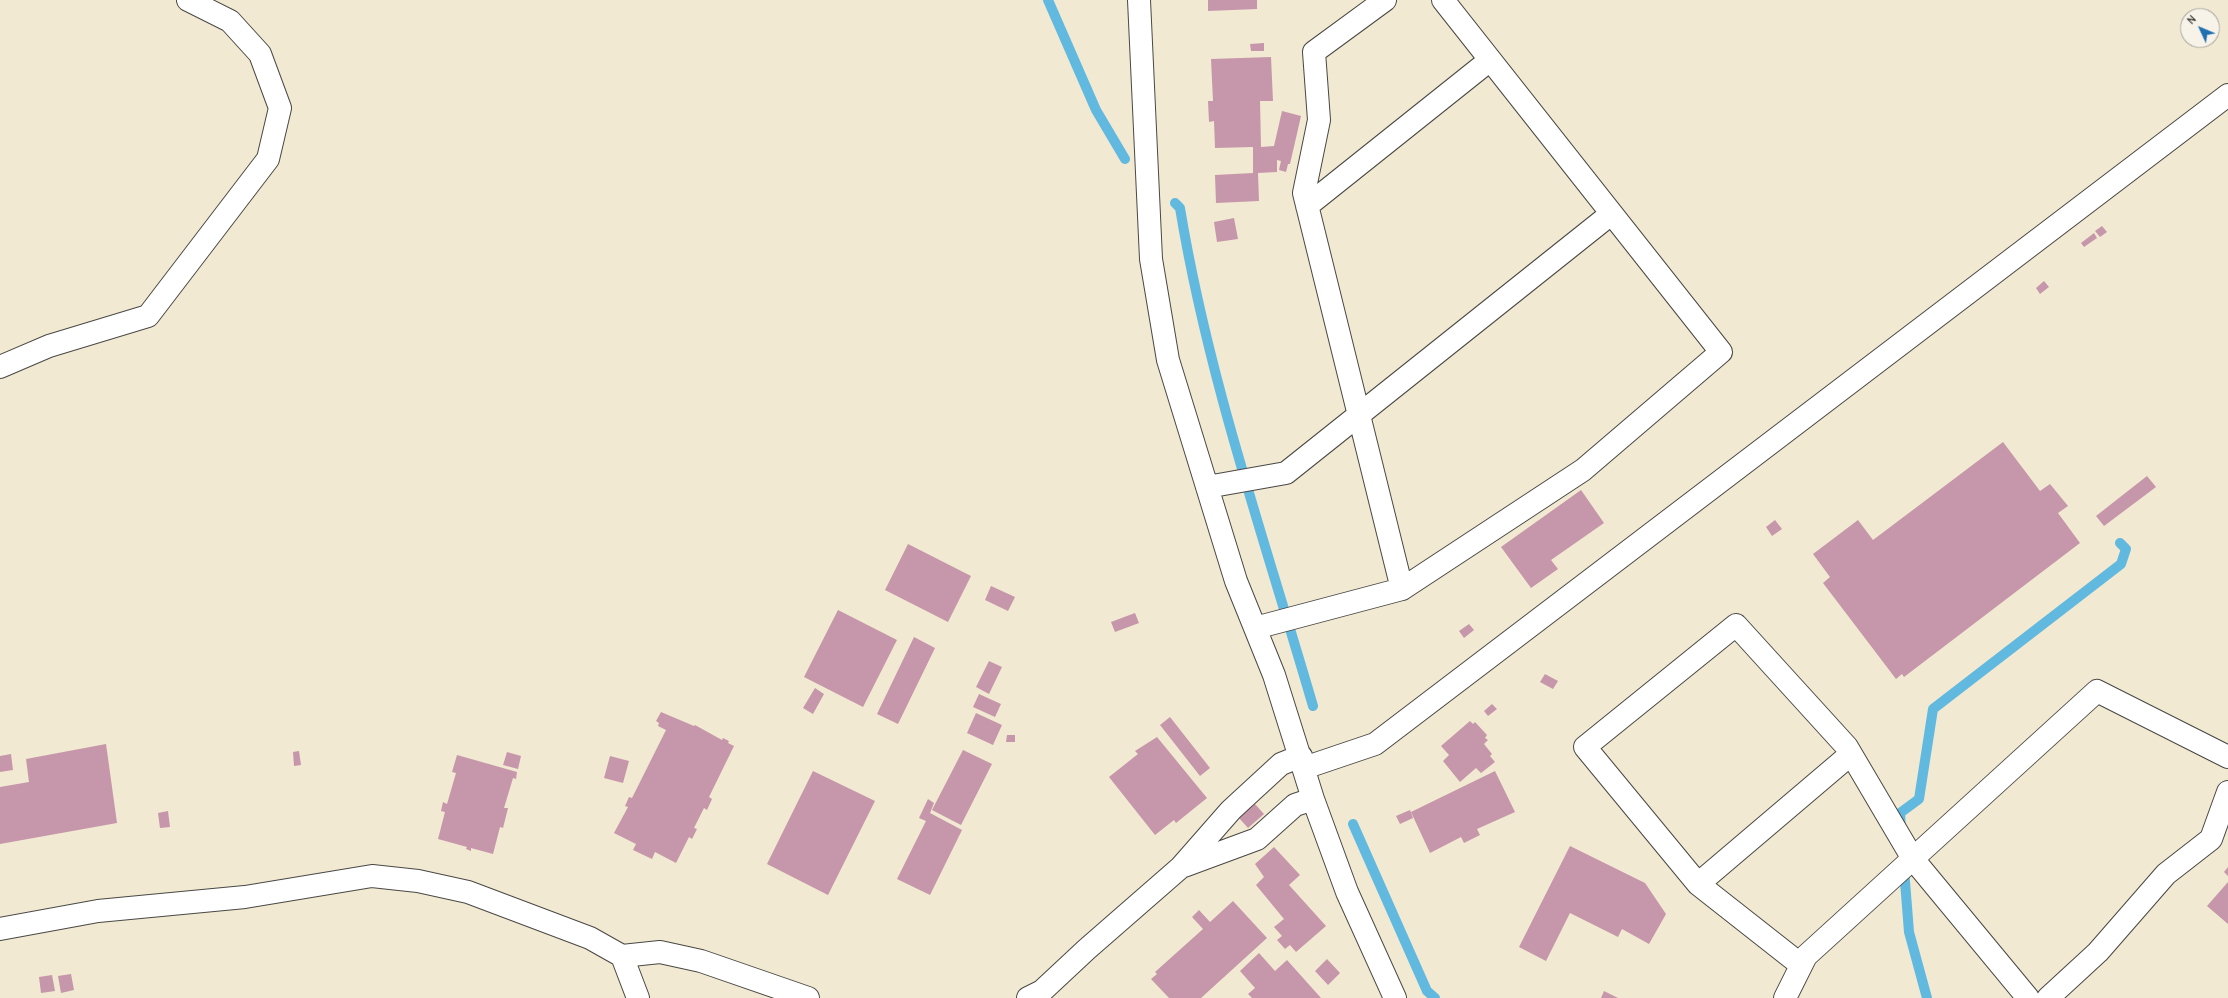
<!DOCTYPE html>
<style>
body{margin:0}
#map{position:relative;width:2228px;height:998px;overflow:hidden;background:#f1e9d2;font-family:"Comic Neue",sans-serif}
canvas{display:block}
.north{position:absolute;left:2180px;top:8px;width:40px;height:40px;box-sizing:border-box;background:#f7f3e8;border:1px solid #a5a39c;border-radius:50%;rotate:314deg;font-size:11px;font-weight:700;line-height:16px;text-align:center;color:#2b2b2b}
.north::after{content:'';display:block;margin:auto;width:14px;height:18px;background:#1f6fb2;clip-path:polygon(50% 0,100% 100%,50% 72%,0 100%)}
</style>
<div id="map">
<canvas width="2228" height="998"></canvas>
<div class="north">N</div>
</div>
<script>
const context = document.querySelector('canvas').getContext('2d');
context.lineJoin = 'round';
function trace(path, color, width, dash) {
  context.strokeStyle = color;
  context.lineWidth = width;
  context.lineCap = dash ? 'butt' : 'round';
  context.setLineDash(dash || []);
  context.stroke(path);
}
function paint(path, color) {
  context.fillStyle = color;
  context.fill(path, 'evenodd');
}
const stream = new Path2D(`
 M1048,0L1096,110L1125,159
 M1175,203L1180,208C1208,378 1265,541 1313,706
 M1353,824L1427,991L1435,998
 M1901,829L1900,813L1919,799L1933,709L2121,564L2126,549L2120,543
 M1904,869L1909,932L1927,998`);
const building = new Path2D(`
 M1208,0H1257V9L1208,11Z
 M1264,43V51H1251L1250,44Z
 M1271,57L1273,101H1260L1261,147L1274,146L1282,111L1301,116L1290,164H1288L1286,172L1279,170L1281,161L1277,160V172L1258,173L1259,201L1216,203L1215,175L1253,173V147L1215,148L1214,121L1209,122L1208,101H1213L1211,59Z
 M1234,218L1238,239L1217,242L1214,222Z
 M2102,226L2107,232L2100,237L2095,231Z
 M2094,233L2097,238L2084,247L2081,243Z
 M2044,281L2049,287L2040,294L2036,288Z
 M2003,442L2040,491L2050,484L2068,506L2058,513L2080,543L1904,677L1902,674L1896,679L1823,583L1830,577L1813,554L1858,520L1873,540Z
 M2147,476L2156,487L2104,526L2096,516Z
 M1581,490L1604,523L1551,560L1558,569L1531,588L1501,547Z
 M1775,520L1782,529L1772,536L1766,527Z
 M908,544L971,576L948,622L885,590Z
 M991,586L1015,597L1008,611L985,600Z
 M838,610L897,640L863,707L804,677Z
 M1135,613L1139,623L1115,632L1111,622Z
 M1469,624L1474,630L1464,638L1459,631Z
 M914,637L935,648L898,724L877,714Z
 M989,661L1002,667L989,694L976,687Z
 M1545,674L1558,681L1553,689L1540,682Z
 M815,688L824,694L813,714L803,708Z
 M979,694L1001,704L995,717L973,707Z
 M1492,704L1497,709L1488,716L1484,711Z
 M661,712L694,726L695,725L722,740L723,738L729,741L728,743L734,746L709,797L712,799L707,810L704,808L694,828L697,829L692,839L689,837L676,863L655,852L652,859L633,850L636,844L614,833L628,807L625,806L629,797L632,798L666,730L658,726L659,723L656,721Z
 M976,713L1002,725L993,745L967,733Z
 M1170,717L1210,768L1200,776L1160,725Z
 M1470,721L1473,724L1475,722L1487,735L1485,738L1488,740L1484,744L1492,754L1490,756L1495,762L1481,773L1476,768L1460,782L1443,761L1449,755L1441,746Z
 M1007,735H1015V742H1006Z
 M1157,737L1207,798L1176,823L1174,820L1155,835L1109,777L1138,754L1135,751Z
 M106,744L117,823L0,844V787L29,782L26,759Z
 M963,750L992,764L961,825L932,810Z
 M299,751L301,765L294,766L293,752Z
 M507,752L521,756L518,769L503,765Z
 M11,754L13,770L0,772V756Z
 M457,755L517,772L516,779L513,778L504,808H508L503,828L500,827L493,854L471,848V851L466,849L467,847L438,839L445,812L441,811L443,802L447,804L456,773L452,772Z
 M610,756L629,761L623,783L604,778Z
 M813,771L875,801L828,895L767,864Z
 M1495,771L1515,812L1477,829L1480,835L1464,843L1461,837L1430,853L1411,812Z
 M928,799L934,803L930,813L962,830L930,895L897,879L926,821L919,818Z
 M1255,804L1264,814L1248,828L1239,818Z
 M1410,810L1413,818L1400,824L1396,816Z
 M168,811L170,827L160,828L158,813Z
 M1570,846L1645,883L1666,914L1649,944L1622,929L1618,937L1570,913L1546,961L1519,947Z
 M1274,847L1300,875L1289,885L1326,926L1296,952L1290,945L1285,949L1277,940L1282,936L1274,927L1284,919L1256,885L1264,877L1255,864Z
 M2228,867V876L2224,872Z
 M2228,882V924L2207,906Z
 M1233,901L1267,938L1201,998H1169L1151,979L1157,974L1155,972L1203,929L1192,917L1199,910L1210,922Z
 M1259,953L1275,971L1287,960L1321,998H1252L1248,994L1255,988L1240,971Z
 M1327,959L1340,973L1328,985L1315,971Z
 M71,974L74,990L61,993L58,976Z
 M52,975L55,991L41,993L39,977Z
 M1604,991L1618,998H1601Z`);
const minor = new Path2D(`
 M1139,0L1151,259L1168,360L1236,581L1274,675L1313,799L1347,892L1395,998
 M1385,0L1314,52L1319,120L1304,193L1402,589
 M1307,206L1490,60
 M0,367L49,346L148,316L268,159L280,108L260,54L230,21L188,0
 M1207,487L1286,473L1611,214
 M1255,628L1402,589L1583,470L1721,352L1443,0
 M1304,768L1375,744L2228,95
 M1184,866L1257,839L1295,805L1313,799
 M1698,884L1851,754
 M0,929L98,911L245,897L372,876L418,881L468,892L590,938L622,956L660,952L701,961L808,998
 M622,956L638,998
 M1801,965L1698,884L1585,747L1736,625L1847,747L1913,859L2028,998
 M1028,998L1042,991L1087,949L1181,867L1231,810L1281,764L1301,756
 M1785,998L1806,956L2097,691L2228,757
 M2048,998L2098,952L2166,874L2211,839L2228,792`);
trace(stream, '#62b9df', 10);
paint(building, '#c696aa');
trace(minor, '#494844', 24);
trace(minor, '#fff', 22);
</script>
